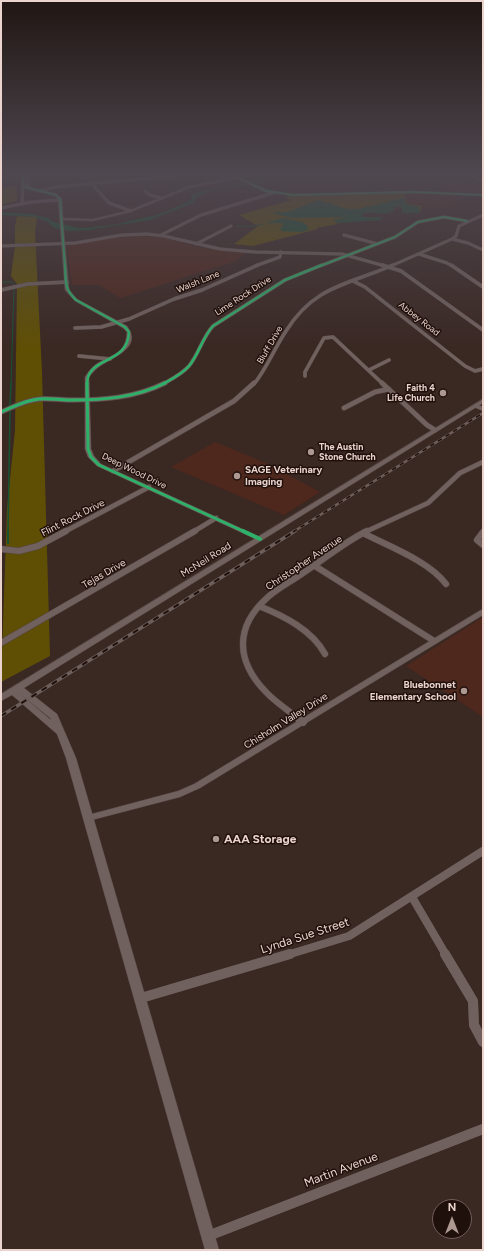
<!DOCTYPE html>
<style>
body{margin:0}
#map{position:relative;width:484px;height:1251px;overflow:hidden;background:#3a2823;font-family:Figtree,sans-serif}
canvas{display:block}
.frame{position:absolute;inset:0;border:2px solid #ebd4ce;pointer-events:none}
.north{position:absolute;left:432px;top:1199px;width:40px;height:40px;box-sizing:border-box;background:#20100c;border:1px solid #715e5a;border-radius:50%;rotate:0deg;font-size:11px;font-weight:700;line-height:16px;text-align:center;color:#ebd4ce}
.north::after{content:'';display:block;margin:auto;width:14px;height:18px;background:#ad9892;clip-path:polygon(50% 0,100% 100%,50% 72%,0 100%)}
</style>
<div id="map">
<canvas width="484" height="1251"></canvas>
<div class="frame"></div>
<div class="north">N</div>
</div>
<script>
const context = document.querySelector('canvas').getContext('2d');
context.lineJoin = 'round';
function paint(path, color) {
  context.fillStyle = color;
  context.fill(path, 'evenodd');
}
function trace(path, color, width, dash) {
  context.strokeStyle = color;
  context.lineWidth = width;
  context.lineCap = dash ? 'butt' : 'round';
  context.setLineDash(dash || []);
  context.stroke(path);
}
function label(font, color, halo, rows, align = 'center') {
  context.font = font + ' Figtree,sans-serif';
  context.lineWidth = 3;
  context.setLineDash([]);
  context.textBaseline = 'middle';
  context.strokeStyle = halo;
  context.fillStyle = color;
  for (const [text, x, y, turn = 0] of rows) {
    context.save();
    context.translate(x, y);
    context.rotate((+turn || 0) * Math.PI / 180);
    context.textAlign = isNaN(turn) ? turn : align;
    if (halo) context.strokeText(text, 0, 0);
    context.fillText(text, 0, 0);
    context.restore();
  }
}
const built = new Path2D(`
 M31,173H133L31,183Z
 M473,178L483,183V194L449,191L436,179Z
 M405,193L439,194L464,196L449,209L408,204Z
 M154,235L204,248L245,253L236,261L120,298L99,285H72L67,245L128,236Z
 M215,442L266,463L320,492L284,515L171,467Z
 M483,617V717L406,666Z`);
const green = new Path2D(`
 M17,186V201L1,205V188Z
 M405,193L407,204L423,206L419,213H402V208L396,206C391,220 372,209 362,214L363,217H380L382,218L380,220L336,222L338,224L316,228L318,229L253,246L234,244L258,226L239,215L292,200L284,197L289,196Z
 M17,216L37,217L35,232L42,372L50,656L1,682L7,509L15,430L17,284L11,276L15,246V226Z`);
const water = new Path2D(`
 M285,173H298L275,177L256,184L223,188L210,191L197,197L193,203L150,220L88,230L69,231L54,228L48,222L35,217L1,215V212L31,214L47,218L54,222L78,228H85L113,225L157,215L186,203L192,199L191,195L199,192L255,181Z
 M402,198L406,199L405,203L407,204L420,207L419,213H402V208L396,206C391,220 372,209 362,214L363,217H380L382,218L380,220L338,223L335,222L334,220L347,217L292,218L273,213L275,212H288L318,200L348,209H358Z
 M284,218L302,222L308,226L307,228L309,230L300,232L281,231V227L284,225L283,223H265Z`);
const streamFar2 = new Path2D(`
 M237,226H255L263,224
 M1,282H12L14,285
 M11,384L14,288`);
const streamFar1 = new Path2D(`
 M10,406L11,383
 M8,532L10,411`);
const stream = new Path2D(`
 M8,543V531`);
const minorFar5 = new Path2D(`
 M465,173L483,181
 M91,183L109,203L131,211
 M39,191L55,187L207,173L217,174L228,179
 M145,191L150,195L162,198
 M22,203L23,183
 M1,208L31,202L60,200
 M161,235L201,215L273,193
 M344,235L378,244
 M452,239L468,243L483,250
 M196,244L231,226
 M1,246L75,243L122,235L147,234L164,236L220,249L255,252L342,254L385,266
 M419,254L447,263L452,266
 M255,266L280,257L281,252
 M320,266L395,237L418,222L444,217L467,221
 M391,266L452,239L456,236L459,226L483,215`);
const minorFar4 = new Path2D(`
 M382,265L401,271L483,330
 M451,265L483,287
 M353,281L365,287L465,366L475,371L483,369
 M1,290L28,284L67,282
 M75,328L101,327L129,319L174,299L202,290L258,265
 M79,356L110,359
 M369,370L389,360
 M305,376V372L324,338L333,337L383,384
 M163,384C172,379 182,374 189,366C199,354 202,338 213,326L285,280L322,265
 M254,384C267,368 274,349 286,331C315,285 348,285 393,265`);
const minorFar3 = new Path2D(`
 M382,383L427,425L435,430
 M344,408L375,392L389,389
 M1,412C13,407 26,400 39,399C49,398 59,400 69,400C103,400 135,398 165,383
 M113,471L234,401L254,383
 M64,532L149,487
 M193,532L216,518
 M365,532L428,503L460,473L483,462`);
const minorFar2 = new Path2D(`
 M483,532L477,540L483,545
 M363,533C388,546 429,561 446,584
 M1,549L19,551L38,546L66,531
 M315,566L434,641
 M259,606C284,616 312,630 325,654
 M1,643L195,531
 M299,719C288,710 275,702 266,692C236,661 234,627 268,597C278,588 292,581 303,573C323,560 346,541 367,531`);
const minorFar1 = new Path2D(`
 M298,718L303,722
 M412,897L446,955
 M287,955L349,936L483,851`);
const minor = new Path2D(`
 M445,954L473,1001L474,1025L483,1042
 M141,998L290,954
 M208,1236L483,1129`);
const tertiary = new Path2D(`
 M22,173H25V184L26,186V173H29L30,187L57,194L62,199L63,218L93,219L130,210L188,186L250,174L253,173H257L252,176L241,178L267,190L293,194L414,191L483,194V196L414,193L293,196L265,192L238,179L190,188L131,212L93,221L63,220L69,290L77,299L127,326C143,347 114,357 100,366C96,369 93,372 89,377L91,449L94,456L101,464L262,538L263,539L260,541L97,466L88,457L85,449V377C88,372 91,368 95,365C111,354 126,355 127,332L123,328L75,301L65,290L58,199L55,196L24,188L21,184Z
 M476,404L483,407V411L474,407V405Z
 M481,610H483V615L200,788L180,797L88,821L85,820L84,818L85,816L88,815L178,791L194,784Z`);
const secondary = new Path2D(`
 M483,399V403L24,688L57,714L76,758L219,1250H205L66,758L57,734L12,695L1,701V694ZM19,693L50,718L51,720Z`);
const railFar1 = new Path2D(`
 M293,532L483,413`);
const rail = new Path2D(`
 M1,716L295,531`);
const cyclewayFar3 = new Path2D(`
 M23,173V184L25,187L56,195L60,199L65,266
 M237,177L266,191L293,195L414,192L483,195
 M320,266L395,237L418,222L444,217L467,221`);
const cyclewayFar2 = new Path2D(`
 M65,265C66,282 64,288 76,300L125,327L129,332C128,365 87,356 87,384
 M163,384C172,379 182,374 189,366C199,354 202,338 213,326L285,280L322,265`);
const cyclewayFar1 = new Path2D(`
 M87,383L88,449L91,457L99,465L245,532
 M1,412C13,407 26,400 39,399C49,398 59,400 69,400C103,400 135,398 165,383`);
const cycleway = new Path2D(`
 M243,531L260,539`);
const markers = [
 [443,393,4,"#ad9892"],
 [311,452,4,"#ad9892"],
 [237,476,4,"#ad9892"],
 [464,691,4,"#ad9892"],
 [216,839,4,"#ad9892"]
];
const farStreetnames = [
 ["Walsh Lane",198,282,-22],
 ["Lime Rock Drive",243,296,-33],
 ["Abbey Road",419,319,38],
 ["Bluff Drive",270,345,-60],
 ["Deep Wood Drive",134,471,26]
];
const farPoinames = [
 ["Faith 4",435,388],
 ["Life Church",435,398],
 ["The Austin",319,447,"left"],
 ["Stone Church",319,457,"left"]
];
const poiNames = [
 ["SAGE Veterinary",245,470],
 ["Imaging",245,482],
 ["Bluebonnet",456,685,"right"],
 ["Elementary School",456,697,"right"]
];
const streetNames = [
 ["Flint Rock Drive",73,518,-27],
 ["McNeil Road",206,560,-32],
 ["Christopher Avenue",304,563,-34],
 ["Tejas Drive",104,574,-30],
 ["Chisholm Valley Drive",286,721,-32]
];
const nearPoinames = [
 ["AAA Storage",224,839]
];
const nearStreetnames = [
 ["Lynda Sue Street",305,936,-18],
 ["Martin Avenue",341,1170,-21]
];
paint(built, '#4e271d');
paint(green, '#5f4f05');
paint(water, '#175332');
trace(streamFar2, '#175332', 1);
trace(streamFar1, '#175332', 1.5);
trace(stream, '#175332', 2);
trace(minorFar5, '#544440', 3.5);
trace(minorFar4, '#544440', 4);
trace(minorFar3, '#544440', 5.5);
trace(minorFar2, '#544440', 7);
trace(minorFar1, '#544440', 8);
trace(minor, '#544440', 10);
trace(tertiary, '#544440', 1);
trace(secondary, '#544440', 1);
trace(minorFar5, '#70615e', 3);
trace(minorFar4, '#70615e', 3.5);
trace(minorFar3, '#70615e', 4.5);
trace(minorFar2, '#70615e', 6);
trace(minorFar1, '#70615e', 8);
trace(minor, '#70615e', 10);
paint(tertiary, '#70615e');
paint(secondary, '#70615e');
trace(railFar1, '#6c5e5a', 2.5);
trace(rail, '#6c5e5a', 3.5);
trace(railFar1, '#20100c', 1.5, [4.5]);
trace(rail, '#20100c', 2, [6]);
trace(cyclewayFar3, '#2db169', 2);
trace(cyclewayFar2, '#2db169', 2.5);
trace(cyclewayFar1, '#2db169', 3);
trace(cycleway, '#2db169', 4);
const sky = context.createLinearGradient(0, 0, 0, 348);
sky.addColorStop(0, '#201613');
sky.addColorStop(0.5, '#4f4850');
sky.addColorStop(1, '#4f485000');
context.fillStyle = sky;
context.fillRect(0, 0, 484, 348);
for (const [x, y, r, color] of markers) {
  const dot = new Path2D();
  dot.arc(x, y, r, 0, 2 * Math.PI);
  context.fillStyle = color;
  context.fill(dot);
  trace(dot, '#20100c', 1.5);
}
label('9px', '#ebd4ce', '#20100c', farStreetnames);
label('bold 9px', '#ebd4ce', '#20100c', farPoinames, 'right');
label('bold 10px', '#ebd4ce', '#20100c', poiNames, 'left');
label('10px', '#ebd4ce', '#20100c', streetNames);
label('bold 12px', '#ebd4ce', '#20100c', nearPoinames, 'left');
label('12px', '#ebd4ce', '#20100c', nearStreetnames);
</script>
